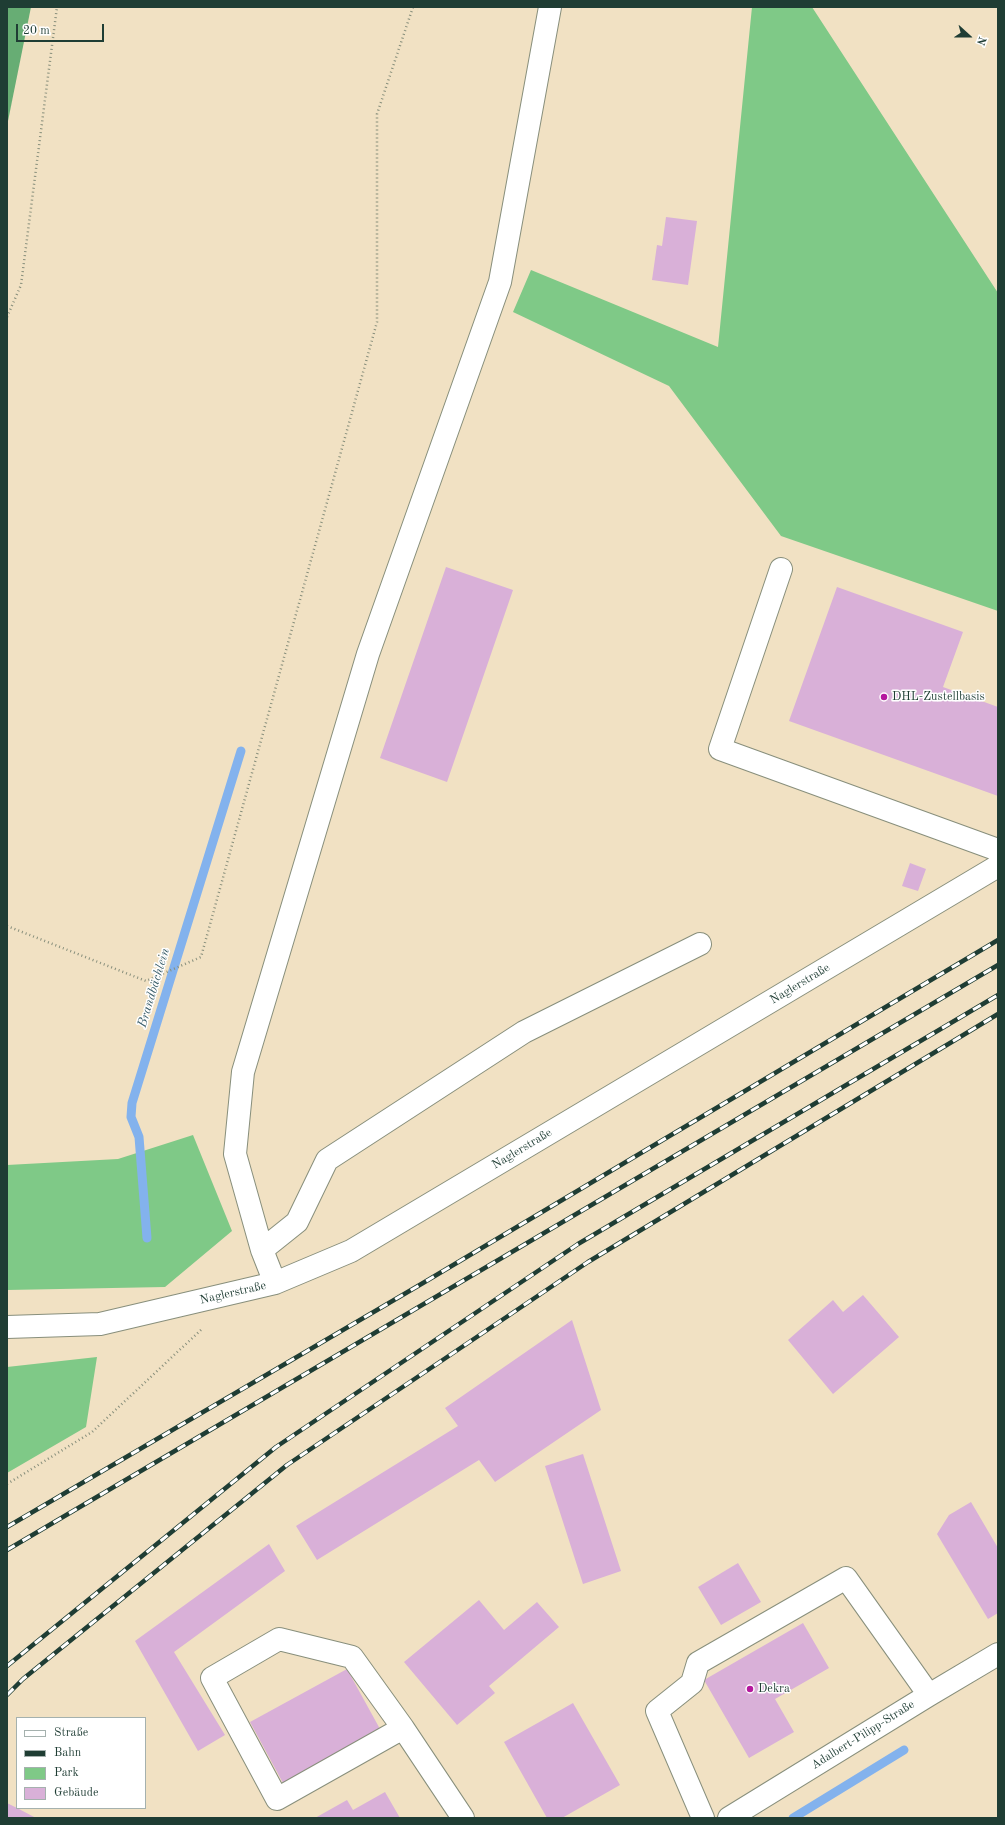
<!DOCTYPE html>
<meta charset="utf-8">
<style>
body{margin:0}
#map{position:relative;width:1005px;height:1825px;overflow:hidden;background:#f1e1c3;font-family:"Old Standard TT",serif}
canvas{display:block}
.frame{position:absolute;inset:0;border:8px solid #1f3d34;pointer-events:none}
.legend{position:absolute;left:16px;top:1717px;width:130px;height:92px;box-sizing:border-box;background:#fff;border:1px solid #a5b1ae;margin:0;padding:5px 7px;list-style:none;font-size:12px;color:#1f3d34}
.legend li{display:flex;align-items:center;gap:8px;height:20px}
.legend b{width:20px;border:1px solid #a5b1ae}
.north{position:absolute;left:949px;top:16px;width:40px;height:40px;-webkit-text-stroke:3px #fff;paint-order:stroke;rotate:111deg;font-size:11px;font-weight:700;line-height:16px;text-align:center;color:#1f3d34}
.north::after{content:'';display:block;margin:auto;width:14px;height:18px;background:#1f3d34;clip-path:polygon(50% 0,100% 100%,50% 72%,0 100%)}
.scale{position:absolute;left:16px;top:24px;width:88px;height:18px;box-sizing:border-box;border:2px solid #1f3d34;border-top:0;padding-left:5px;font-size:12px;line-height:14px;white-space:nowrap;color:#1f3d34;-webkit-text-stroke:3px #fff;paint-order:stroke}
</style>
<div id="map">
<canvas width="1005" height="1825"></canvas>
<div class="frame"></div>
<ul class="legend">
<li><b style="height:5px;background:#fff"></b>Straße</li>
<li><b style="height:5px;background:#1f3d34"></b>Bahn</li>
<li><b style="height:11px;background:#7fc987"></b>Park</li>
<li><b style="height:11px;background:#d9b0d8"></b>Gebäude</li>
</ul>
<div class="north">N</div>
<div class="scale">20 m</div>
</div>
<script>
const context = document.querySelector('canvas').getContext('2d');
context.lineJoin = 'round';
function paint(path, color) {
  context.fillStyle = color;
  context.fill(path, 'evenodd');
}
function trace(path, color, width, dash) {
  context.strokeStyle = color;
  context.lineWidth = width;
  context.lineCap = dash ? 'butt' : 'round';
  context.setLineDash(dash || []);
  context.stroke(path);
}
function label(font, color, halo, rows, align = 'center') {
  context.font = font + ' "Old Standard TT",serif';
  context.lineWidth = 3;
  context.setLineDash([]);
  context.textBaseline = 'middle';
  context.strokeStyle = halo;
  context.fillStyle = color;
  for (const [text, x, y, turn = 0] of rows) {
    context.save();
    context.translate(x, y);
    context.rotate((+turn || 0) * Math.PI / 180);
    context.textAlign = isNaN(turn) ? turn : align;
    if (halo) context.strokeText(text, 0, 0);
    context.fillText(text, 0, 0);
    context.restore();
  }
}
const green = new Path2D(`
 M752,7H812L998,293V611L781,536L669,386L513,312L531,270L718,347Z
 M193,1135L232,1231L165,1287L7,1290V1165L118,1159Z
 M97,1357L86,1427L7,1473V1367Z`);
const forest = new Path2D(`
 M7,7H31L7,126Z`);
const stream = new Path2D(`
 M147,1238L139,1137L131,1117L132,1103L241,751
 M793,1818L904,1750`);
const building = new Path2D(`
 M666,217L697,221L688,285L652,280L657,245L662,246Z
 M446,567L513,590L447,782L380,758Z
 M837,587L963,632L943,687L998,707V796L789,721Z
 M910,863L926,869L918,891L902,886Z
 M863,1295L899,1337L833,1394L788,1340L833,1300L843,1312Z
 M572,1320L601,1410L495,1482L479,1460L317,1560L296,1526L458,1426L445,1408Z
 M583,1454L621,1571L583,1584L545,1466Z
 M971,1502L998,1548V1613L988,1619L937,1534L949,1515Z
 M269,1544L285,1571L174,1652L225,1735L198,1751L135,1641Z
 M738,1563L761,1602L721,1625L698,1587Z
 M479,1600L504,1630L537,1602L559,1627L489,1686L495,1693L457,1725L404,1662Z
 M803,1623L829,1668L775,1699L794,1732L749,1758L704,1680Z
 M347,1669L380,1729L283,1783L250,1722Z
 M573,1703L620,1785L562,1818H547L504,1742Z
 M385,1792L400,1818H315L347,1800L353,1810Z
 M7,1803L17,1808L36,1818H7Z`);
const path = new Path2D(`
 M7,317L21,285L57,7
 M7,926L146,981L201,957L377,322V114L413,7
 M7,1484L92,1432L203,1328`);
const minor = new Path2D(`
 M781,569L720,749L998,850
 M262,1250L297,1222L327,1160L524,1032L700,944
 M275,1283L262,1250L235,1154L243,1072L368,654L500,282L550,7
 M7,1327L100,1324L275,1283L351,1251L998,866
 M403,1728L277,1799L212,1678L279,1639L352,1657L403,1728L463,1818
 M703,1818L657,1711L692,1683L698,1663L846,1578L929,1695
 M729,1818L929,1695L998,1654`);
const rail = new Path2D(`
 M7,1527L423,1283L998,940
 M7,1550L998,965
 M7,1666L276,1447L578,1244L998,995
 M7,1695L23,1679L287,1465L588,1262L998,1014`);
const markers = [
 [884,697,4,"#b5179e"],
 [750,1689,4,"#b5179e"]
];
const poiNames = [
 ["DHL-Zustellbasis",892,697],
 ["Dekra",758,1689]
];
const streetNames = [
 ["Naglerstraße",800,984,-31],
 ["Naglerstraße",522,1149,-31],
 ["Naglerstraße",233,1293,-13],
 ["Adalbert-Pilipp-Straße",863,1735,-32]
];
const waterNames = [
 ["Brandbächlein",154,988,-73]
];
paint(green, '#7fc987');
paint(forest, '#67ad74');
trace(stream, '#83b2ed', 9);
paint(building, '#d9b0d8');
trace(minor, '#888f7c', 24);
trace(path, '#888f7c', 2.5, [1, 3]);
trace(minor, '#fff', 22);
trace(rail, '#1f3d34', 4.5);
trace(rail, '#fff', 3, [9]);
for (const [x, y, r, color] of markers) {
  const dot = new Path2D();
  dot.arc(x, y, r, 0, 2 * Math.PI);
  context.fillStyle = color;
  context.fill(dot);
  trace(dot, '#fff', 1.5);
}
label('12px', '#1f3d34', '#fff', poiNames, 'left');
label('12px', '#1f3d34', '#fff', streetNames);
label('italic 13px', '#3d606c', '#fff', waterNames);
</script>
